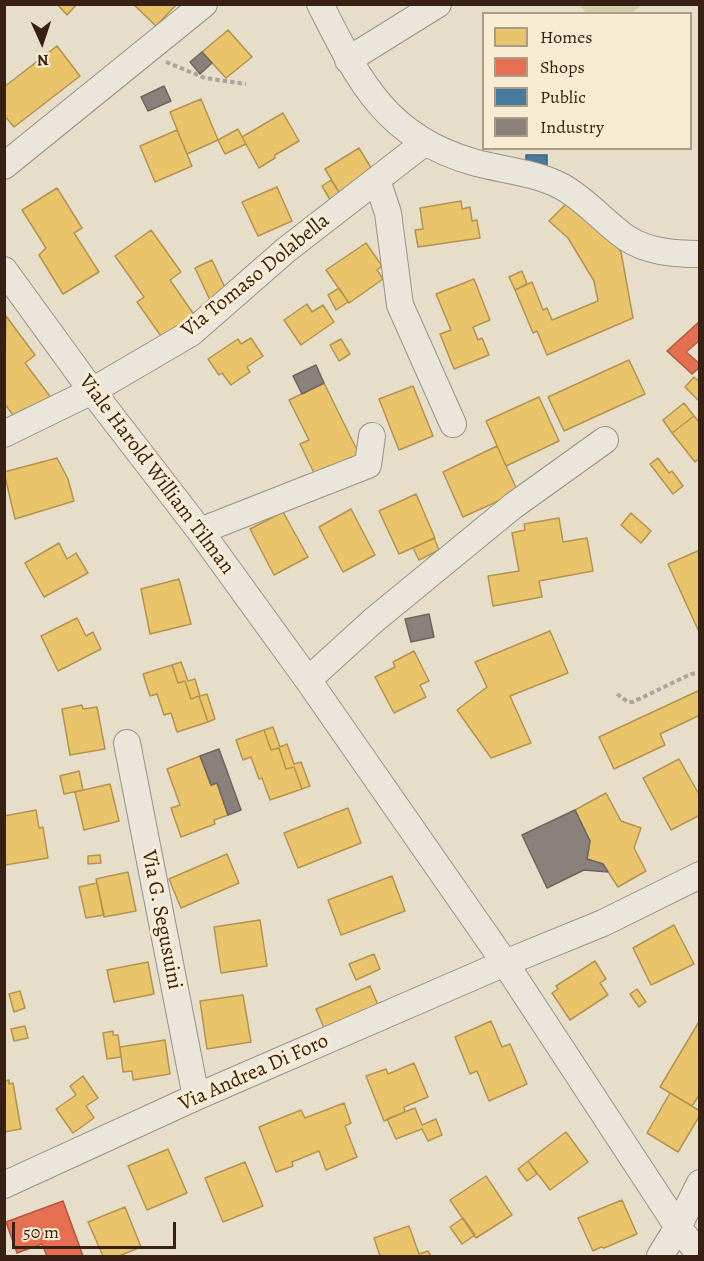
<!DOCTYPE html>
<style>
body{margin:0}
#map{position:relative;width:704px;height:1261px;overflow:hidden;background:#e7dec9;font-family:Alegreya,serif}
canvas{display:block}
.frame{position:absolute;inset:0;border:6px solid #382114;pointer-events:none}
.legend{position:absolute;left:482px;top:12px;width:210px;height:138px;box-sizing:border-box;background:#f8edd3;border:2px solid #ab9b87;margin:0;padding:8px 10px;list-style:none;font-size:18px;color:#382114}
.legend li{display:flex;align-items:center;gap:12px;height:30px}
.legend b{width:30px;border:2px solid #ab9b87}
.north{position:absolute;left:12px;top:12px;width:60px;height:60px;-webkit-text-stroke:4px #f8edd3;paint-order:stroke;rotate:177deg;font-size:16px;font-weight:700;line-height:24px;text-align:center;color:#382114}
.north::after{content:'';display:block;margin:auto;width:21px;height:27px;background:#382114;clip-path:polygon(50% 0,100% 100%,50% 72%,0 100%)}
.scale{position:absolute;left:12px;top:1222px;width:164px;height:27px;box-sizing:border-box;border:3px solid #382114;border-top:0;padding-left:8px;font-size:18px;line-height:21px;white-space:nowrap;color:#382114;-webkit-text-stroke:4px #f8edd3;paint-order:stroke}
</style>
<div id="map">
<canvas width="704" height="1261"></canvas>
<div class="frame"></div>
<ul class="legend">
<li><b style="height:16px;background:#e9c46a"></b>Homes</li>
<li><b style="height:16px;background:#e76f51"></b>Shops</li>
<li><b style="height:16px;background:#457b9d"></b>Public</li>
<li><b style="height:16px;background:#8a817c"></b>Industry</li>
</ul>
<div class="north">N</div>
<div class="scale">50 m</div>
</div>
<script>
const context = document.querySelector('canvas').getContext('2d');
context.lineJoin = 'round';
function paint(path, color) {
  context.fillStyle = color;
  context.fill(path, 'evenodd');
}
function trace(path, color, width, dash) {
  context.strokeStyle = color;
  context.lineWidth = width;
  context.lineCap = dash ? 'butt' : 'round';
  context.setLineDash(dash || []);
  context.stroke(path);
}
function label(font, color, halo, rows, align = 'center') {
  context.font = font + ' Alegreya,serif';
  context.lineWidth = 6;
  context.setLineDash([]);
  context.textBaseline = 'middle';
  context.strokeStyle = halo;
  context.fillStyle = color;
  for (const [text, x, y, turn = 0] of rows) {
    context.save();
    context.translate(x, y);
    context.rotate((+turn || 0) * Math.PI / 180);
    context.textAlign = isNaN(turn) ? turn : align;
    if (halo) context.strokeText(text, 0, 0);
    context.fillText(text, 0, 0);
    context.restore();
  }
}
const green = new Path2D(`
 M579,5H641L631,14L587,13Z`);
const homes = new Path2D(`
 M57,4H77L67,15Z
 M133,4H177L156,26Z
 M228,30L252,57L226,78L202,52Z
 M57,46L80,76L14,127L4,115V87Z
 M201,99L218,140L187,154L170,112Z
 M283,113L299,141L275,155V158L259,168L242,137Z
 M238,129L246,144L225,154L218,140Z
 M177,130L192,166L155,182L140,146Z
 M359,148L376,176L342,197L325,169Z
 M331,180L342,197L332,203L322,186Z
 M277,187L292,221L258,236L242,202Z
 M57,188L82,228L74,233L99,272L63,294L39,255L46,248L22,210Z
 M572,198L595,217L621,252L633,318L547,355L537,331L533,333L515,290L532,282L543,310L547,308L552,320L598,301L594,281L568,238L549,221Z
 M461,201L462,209L470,207L472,221L477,220L480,238L418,247L415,230L423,229L420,208Z
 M151,230L181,272L170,280L195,316L163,339L137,302L144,297L115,256Z
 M366,243L382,266L377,270L383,279L349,303L326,270Z
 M212,260L227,292L210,300L195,268Z
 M522,271L527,284L515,290L509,277Z
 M474,279L490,320L473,327L478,340L482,338L489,355L454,369L440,334L451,330L436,294Z
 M339,288L348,302L336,310L328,295Z
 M307,304L312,312L323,305L334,322L301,345L284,320Z
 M6,316L35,355L25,363L52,399L19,423L4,403Z
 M251,338L263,356L247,367L250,372L231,385L222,373L219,375L208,359L238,339L241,344Z
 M341,339L350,354L339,361L330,345Z
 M629,360L645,394L564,431L548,397Z
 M694,377L700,382L699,401L685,387Z
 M324,383L361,458L317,479L300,444L309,440L289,400Z
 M413,386L433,436L399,450L379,399Z
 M539,397L559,441L506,466L486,421Z
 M684,403L694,416L672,433L663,420Z
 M694,416L700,423V458L695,462L672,433Z
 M497,446L518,492L463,517L443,472Z
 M57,458L68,479L74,501L15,519L4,472Z
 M658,458L669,473L672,471L683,486L673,494L650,464Z
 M416,494L435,538L399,554L379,511Z
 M351,509L375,555L343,572L319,527Z
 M283,512L308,557L274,575L250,529Z
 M631,513L651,531L641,543L621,525Z
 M559,518L563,542L587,538L593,571L539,581L542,597L493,606L488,576L519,571L512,533L525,530L524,524Z
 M434,538L439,550L419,560L413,548Z
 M59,543L67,559L76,553L88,573L44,597L25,563Z
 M700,550V634L668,564Z
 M179,579L191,624L150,634L141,589Z
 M77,618L86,636L93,632L101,649L58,671L41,636Z
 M550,631L568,673L510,696L531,743L491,758L457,710L487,687L475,662Z
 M414,651L429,681L420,685L426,697L394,713L375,677L395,667L393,662Z
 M181,662L188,681L195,679L200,696L207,694L215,719L208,722L199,696L191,699L185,681L178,683L172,665Z
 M172,665L178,683L185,681L191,699L199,696L208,722L177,732L171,713L164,715L157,694L150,696L143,674Z
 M700,690V715L660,734L665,745L614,769L599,737Z
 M82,705L83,709L97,707L105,749L70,755L62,709Z
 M273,727L280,747L287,744L294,764L301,762L310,786L302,789L294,767L286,769L279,748L271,750L264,730Z
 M264,730L271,750L279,748L286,769L294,767L302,789L270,800L262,778L259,779L251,757L243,760L236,740Z
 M200,756L211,785L217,783L228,815L214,820L215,824L181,837L171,808L180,805L167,769Z
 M679,759L700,796V815L671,830L643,778Z
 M79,771L83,790L64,794L60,776Z
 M110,784L119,821L84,830L75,792Z
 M606,793L621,821L641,828L634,848L646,871L618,887L603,864L587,859L590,841L575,810Z
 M348,808L361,843L298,868L284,833Z
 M36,810L39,828L43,827L48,858L5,865L4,816Z
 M227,854L239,883L181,908L169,879Z
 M100,855L101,863L88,864V856Z
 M128,872L136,911L104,917L96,879Z
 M392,876L405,911L341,935L328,900Z
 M97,883L104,915L86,918L79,887Z
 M260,920L267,966L221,973L214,927Z
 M674,925L694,964L651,985L633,948Z
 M374,954L380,969L356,980L349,964Z
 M595,961L606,979L600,983L608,995L570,1020L552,993L558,989L556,986Z
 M148,962L154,994L114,1002L107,970Z
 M370,986L378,1005L324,1028L316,1009Z
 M637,989L646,1002L639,1007L630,994Z
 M20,991L25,1008L14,1012L9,994Z
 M243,995L251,1042L207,1049L200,1001Z
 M700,1020V1094L692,1106L660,1087Z
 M491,1021L502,1047L510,1044L527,1084L489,1101L477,1071L470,1074L455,1037Z
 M25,1026L28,1038L14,1041L11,1029Z
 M113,1031V1035H118L121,1057L107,1059L103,1033Z
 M165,1040L170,1074L133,1080L132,1071L123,1072L120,1047Z
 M414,1063L428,1097L404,1107L405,1112L384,1121L366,1076L386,1069L388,1074Z
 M83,1076L98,1098L86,1106L94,1118L73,1133L56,1109L76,1095L70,1086Z
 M9,1080V1084L13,1083L21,1129L4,1132V1081Z
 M670,1093L700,1111V1115L678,1152L647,1133Z
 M344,1103L351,1123L345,1126L357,1157L326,1170L319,1151L292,1162L293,1166L276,1172L259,1127L301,1110L305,1118Z
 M415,1108L422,1125L436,1119L442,1135L428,1141L422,1129L396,1139L387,1119Z
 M566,1132L588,1162L550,1190L528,1161Z
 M168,1149L187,1193L147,1210L128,1166Z
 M528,1161L537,1174L527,1181L518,1169Z
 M245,1162L263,1206L223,1222L205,1178Z
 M486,1176L512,1215L476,1238L450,1200Z
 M622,1200L637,1234L604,1248L601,1247L593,1251L578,1218Z
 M125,1207L141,1247L119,1256H103L88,1222Z
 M463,1218L475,1235L462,1244L450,1227Z
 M409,1226L419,1254L428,1251L431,1256H380L374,1238Z`);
const shops = new Path2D(`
 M700,321V340L686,352L700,364V367L692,374L667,351Z
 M63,1201L83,1256H47L42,1244L17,1253L6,1222Z`);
const public = new Path2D(`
 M526,155H547V172L526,171Z`);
const industry = new Path2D(`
 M202,52L212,63L200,74L190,62Z
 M164,86L171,101L148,111L141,97Z
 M316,365L324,383L302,394L293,376Z
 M429,614L434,637L411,642L405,619Z
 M219,749L241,810L228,815L217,783L211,785L200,756Z
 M575,810L590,841L587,859L603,864L608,872L584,870L547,888L522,835Z`);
const path = new Path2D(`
 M166,62L205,78L246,84
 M617,694L628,702H633L691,674L700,673`);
const minor = new Path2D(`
 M320,4C358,79 385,137 473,162C501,170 534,172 561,186C585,199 603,221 625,237C647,252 674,254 700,254
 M348,60L438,4
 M4,166L204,4
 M377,180L388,213L400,305L453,424
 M4,270L92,391L200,531L308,680L505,963L678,1227L700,1255
 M4,434L92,391L191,333L286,250L424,143
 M200,531L368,465L372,436
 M308,680L374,620L513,506L605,440
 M127,743L196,1097
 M4,1185L196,1097L505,963L603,923L700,875
 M660,1256L678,1227L700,1183`);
const streetNames = [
 ["Via Tomaso Dolabella",256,276,-39],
 ["Viale Harold William Tilman",156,475,53],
 ["Via G. Segusuini",161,920,79],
 ["Via Andrea Di Foro",254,1073,-24]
];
paint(green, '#d1cfa9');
paint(homes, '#e9c46a');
trace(homes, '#b49350', 1.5);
paint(shops, '#e76f51');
trace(shops, '#b2583f', 1.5);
paint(public, '#457b9d');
trace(public, '#416074', 1.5);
paint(industry, '#8a817c');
trace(industry, '#71645d', 1.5);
trace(minor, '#999184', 28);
trace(path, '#aaa49b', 4, [4.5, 3]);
trace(minor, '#ebe6dc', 26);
label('21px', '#382114', '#f8edd3', streetNames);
</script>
